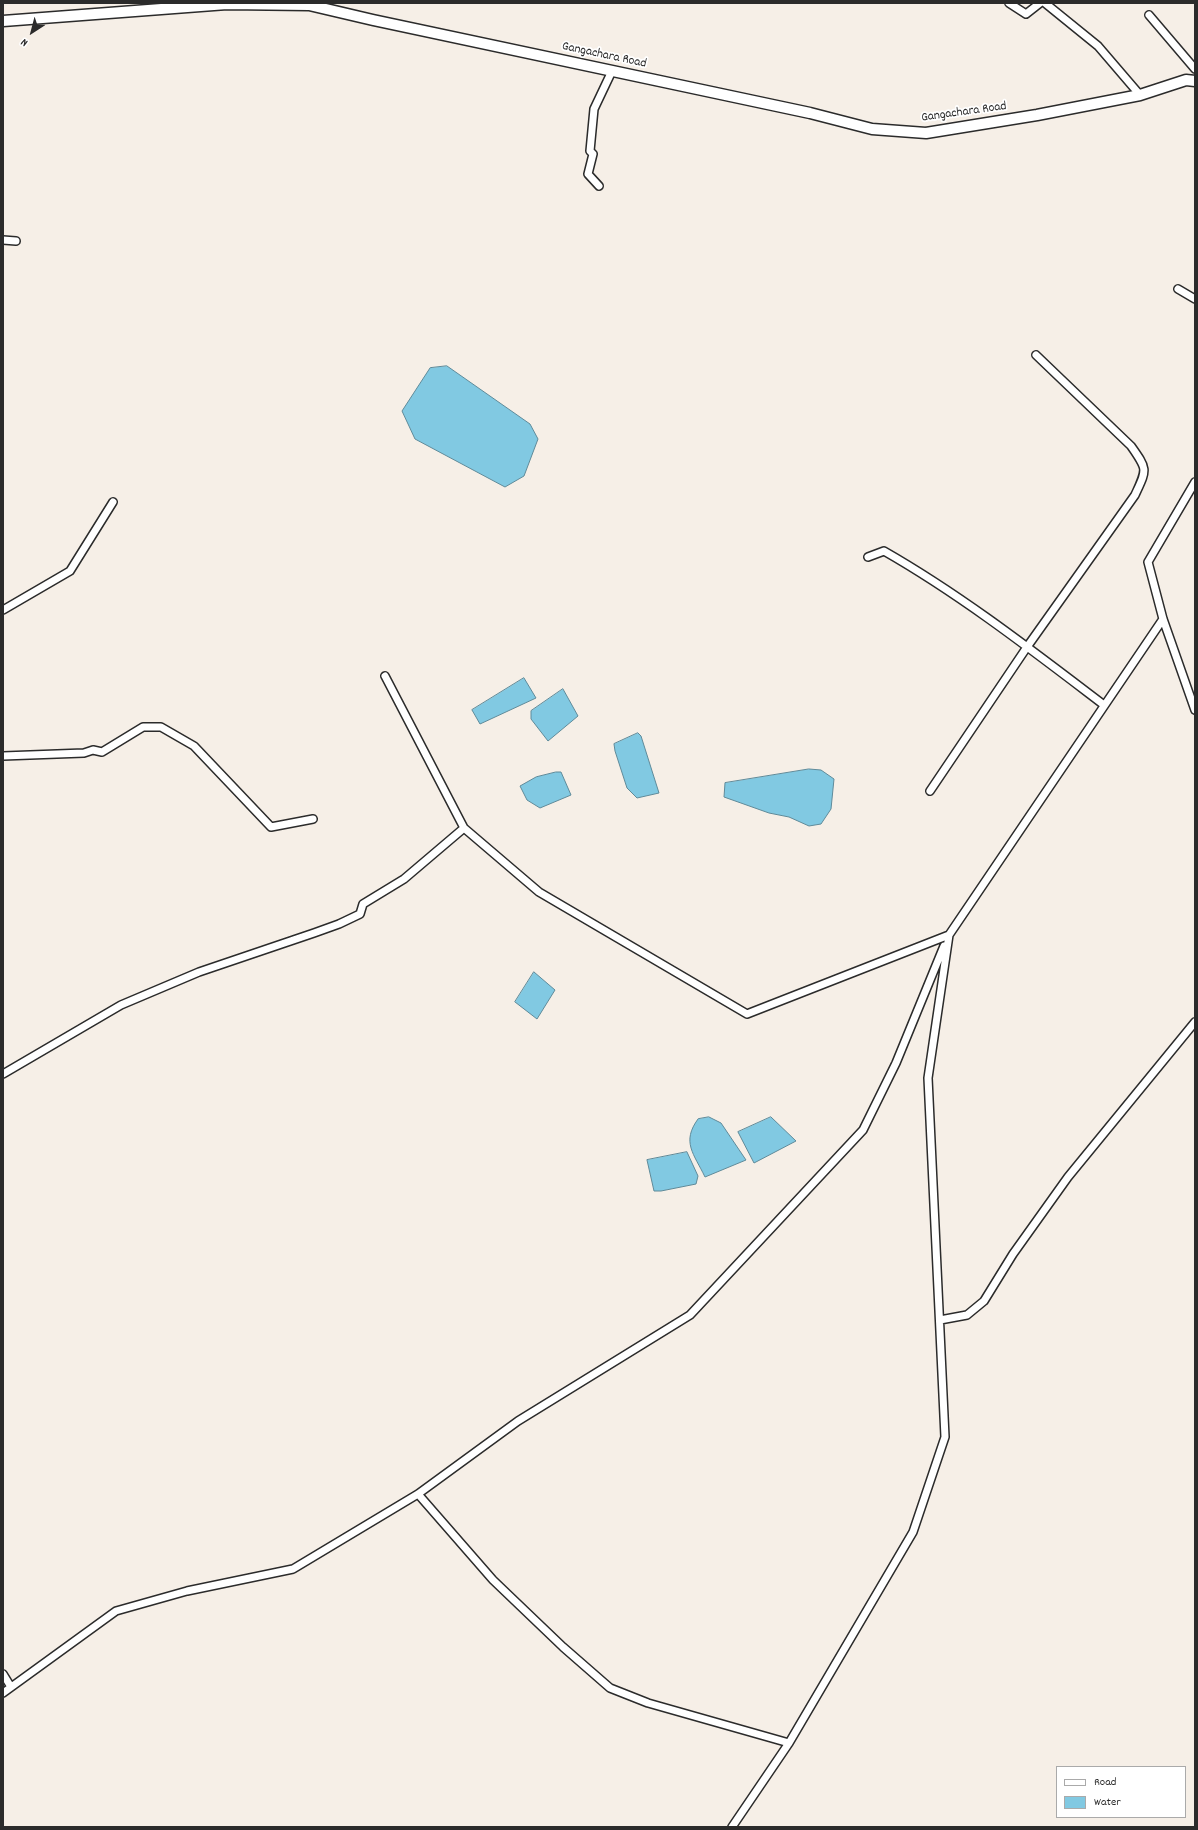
<!DOCTYPE html>
<style>
body{margin:0}
#map{position:relative;width:1198px;height:1830px;overflow:hidden;background:#f6efe7;font-family:Dekko,sans-serif}
canvas{display:block}
.frame{position:absolute;inset:0;border:4px solid #2b2b2b;pointer-events:none}
.legend{position:absolute;left:1056px;top:1766px;width:130px;height:52px;box-sizing:border-box;background:#fff;border:1px solid #aaa;margin:0;padding:5px 7px;list-style:none;font-size:12px;color:#2b2b2b}
.legend li{display:flex;align-items:center;gap:8px;height:20px}
.legend b{width:20px;border:1px solid #aaa}
.north{position:absolute;left:12px;top:12px;width:40px;height:40px;-webkit-text-stroke:3px #fff;paint-order:stroke;rotate:216deg;font-size:11px;font-weight:700;line-height:16px;text-align:center;color:#2b2b2b}
.north::after{content:'';display:block;margin:auto;width:14px;height:18px;background:#2b2b2b;clip-path:polygon(50% 0,100% 100%,50% 72%,0 100%)}
</style>
<div id="map">
<canvas width="1198" height="1830"></canvas>
<div class="frame"></div>
<ul class="legend">
<li><b style="height:5px;background:#fff"></b>Road</li>
<li><b style="height:11px;background:#81c9e2"></b>Water</li>
</ul>
<div class="north">N</div>
</div>
<script>
const context = document.querySelector('canvas').getContext('2d');
context.lineJoin = 'round';
function paint(path, color) {
  context.fillStyle = color;
  context.fill(path, 'evenodd');
}
function trace(path, color, width, dash) {
  context.strokeStyle = color;
  context.lineWidth = width;
  context.lineCap = dash ? 'butt' : 'round';
  context.setLineDash(dash || []);
  context.stroke(path);
}
function label(font, color, halo, rows, align = 'center') {
  context.font = font + ' Dekko,sans-serif';
  context.lineWidth = 3.5;
  context.setLineDash([]);
  context.textBaseline = 'middle';
  context.strokeStyle = halo;
  context.fillStyle = color;
  for (const [text, x, y, turn = 0] of rows) {
    context.save();
    context.translate(x, y);
    context.rotate((+turn || 0) * Math.PI / 180);
    context.textAlign = isNaN(turn) ? turn : align;
    if (halo) context.strokeText(text, 0, 0);
    context.fillText(text, 0, 0);
    context.restore();
  }
}
const water = new Path2D(`
 M447,366L530,424L538,439L524,476L505,487L415,439L402,411L430,368Z
 M524,678L536,698L480,724L472,710Z
 M563,689L578,716L548,741L531,719V711Z
 M638,733L641,736L659,793L637,798L627,788L615,751L614,744Z
 M809,769L821,770L834,779L831,809L821,824L809,826L789,817L769,813L724,797L725,783Z
 M556,772H561L571,795L540,808L527,800L520,786L536,777Z
 M534,972L555,990L537,1019L515,1002Z
 M709,1117L721,1123L746,1160L705,1177C694,1154 681,1142 698,1119Z
 M771,1117L796,1141L754,1163L738,1132Z
 M687,1152L698,1176L696,1184L661,1191H654L647,1160Z`);
const minor = new Path2D(`
 M1009,3L1026,14L1040,3
 M1045,3L1098,46L1140,95
 M1149,15L1195,69
 M599,186L588,174L593,154L590,151L594,109L612,71
 M3,240L16,241
 M1178,289L1195,299
 M1195,482L1148,562L1163,619L1195,710
 M868,557L884,551C961,595 1033,651 1104,705
 M3,610L70,571L113,502
 M385,676L464,828L539,892L747,1014L949,935
 M3,756L84,753L93,750L102,752L143,727H161L194,746L271,827L313,819
 M930,791L1027,647L1135,495C1147,469 1148,470 1131,446L1036,355
 M3,1074L121,1005L199,972L314,933L339,924L360,914L363,904L404,879L464,828
 M940,1320L967,1315L984,1301L1013,1254L1068,1177L1195,1022
 M418,1494L493,1580L563,1647L610,1688L648,1703L789,1743
 M3,1674L11,1687
 M3,1693L116,1611L187,1591L293,1569L418,1494L518,1421L690,1315L863,1130L896,1063L944,946
 M732,1827L789,1743L913,1532L945,1437L928,1078L949,935L1163,619`);
const secondary = new Path2D(`
 M3,21L227,4L309,5L373,20L810,113L872,129L926,133L1037,115L1140,95L1186,80L1195,81`);
const streetNames = [
 ["Gangachara Road",604,56,12],
 ["Gangachara Road",964,113,-8]
];
paint(water, '#81c9e2');
trace(water, '#5f8a99', 1);
trace(minor, '#2b2b2b', 10);
trace(secondary, '#2b2b2b', 13);
trace(minor, '#fff', 7);
trace(secondary, '#fff', 10);
label('13px', '#2b2b2b', '#fff', streetNames);
</script>
